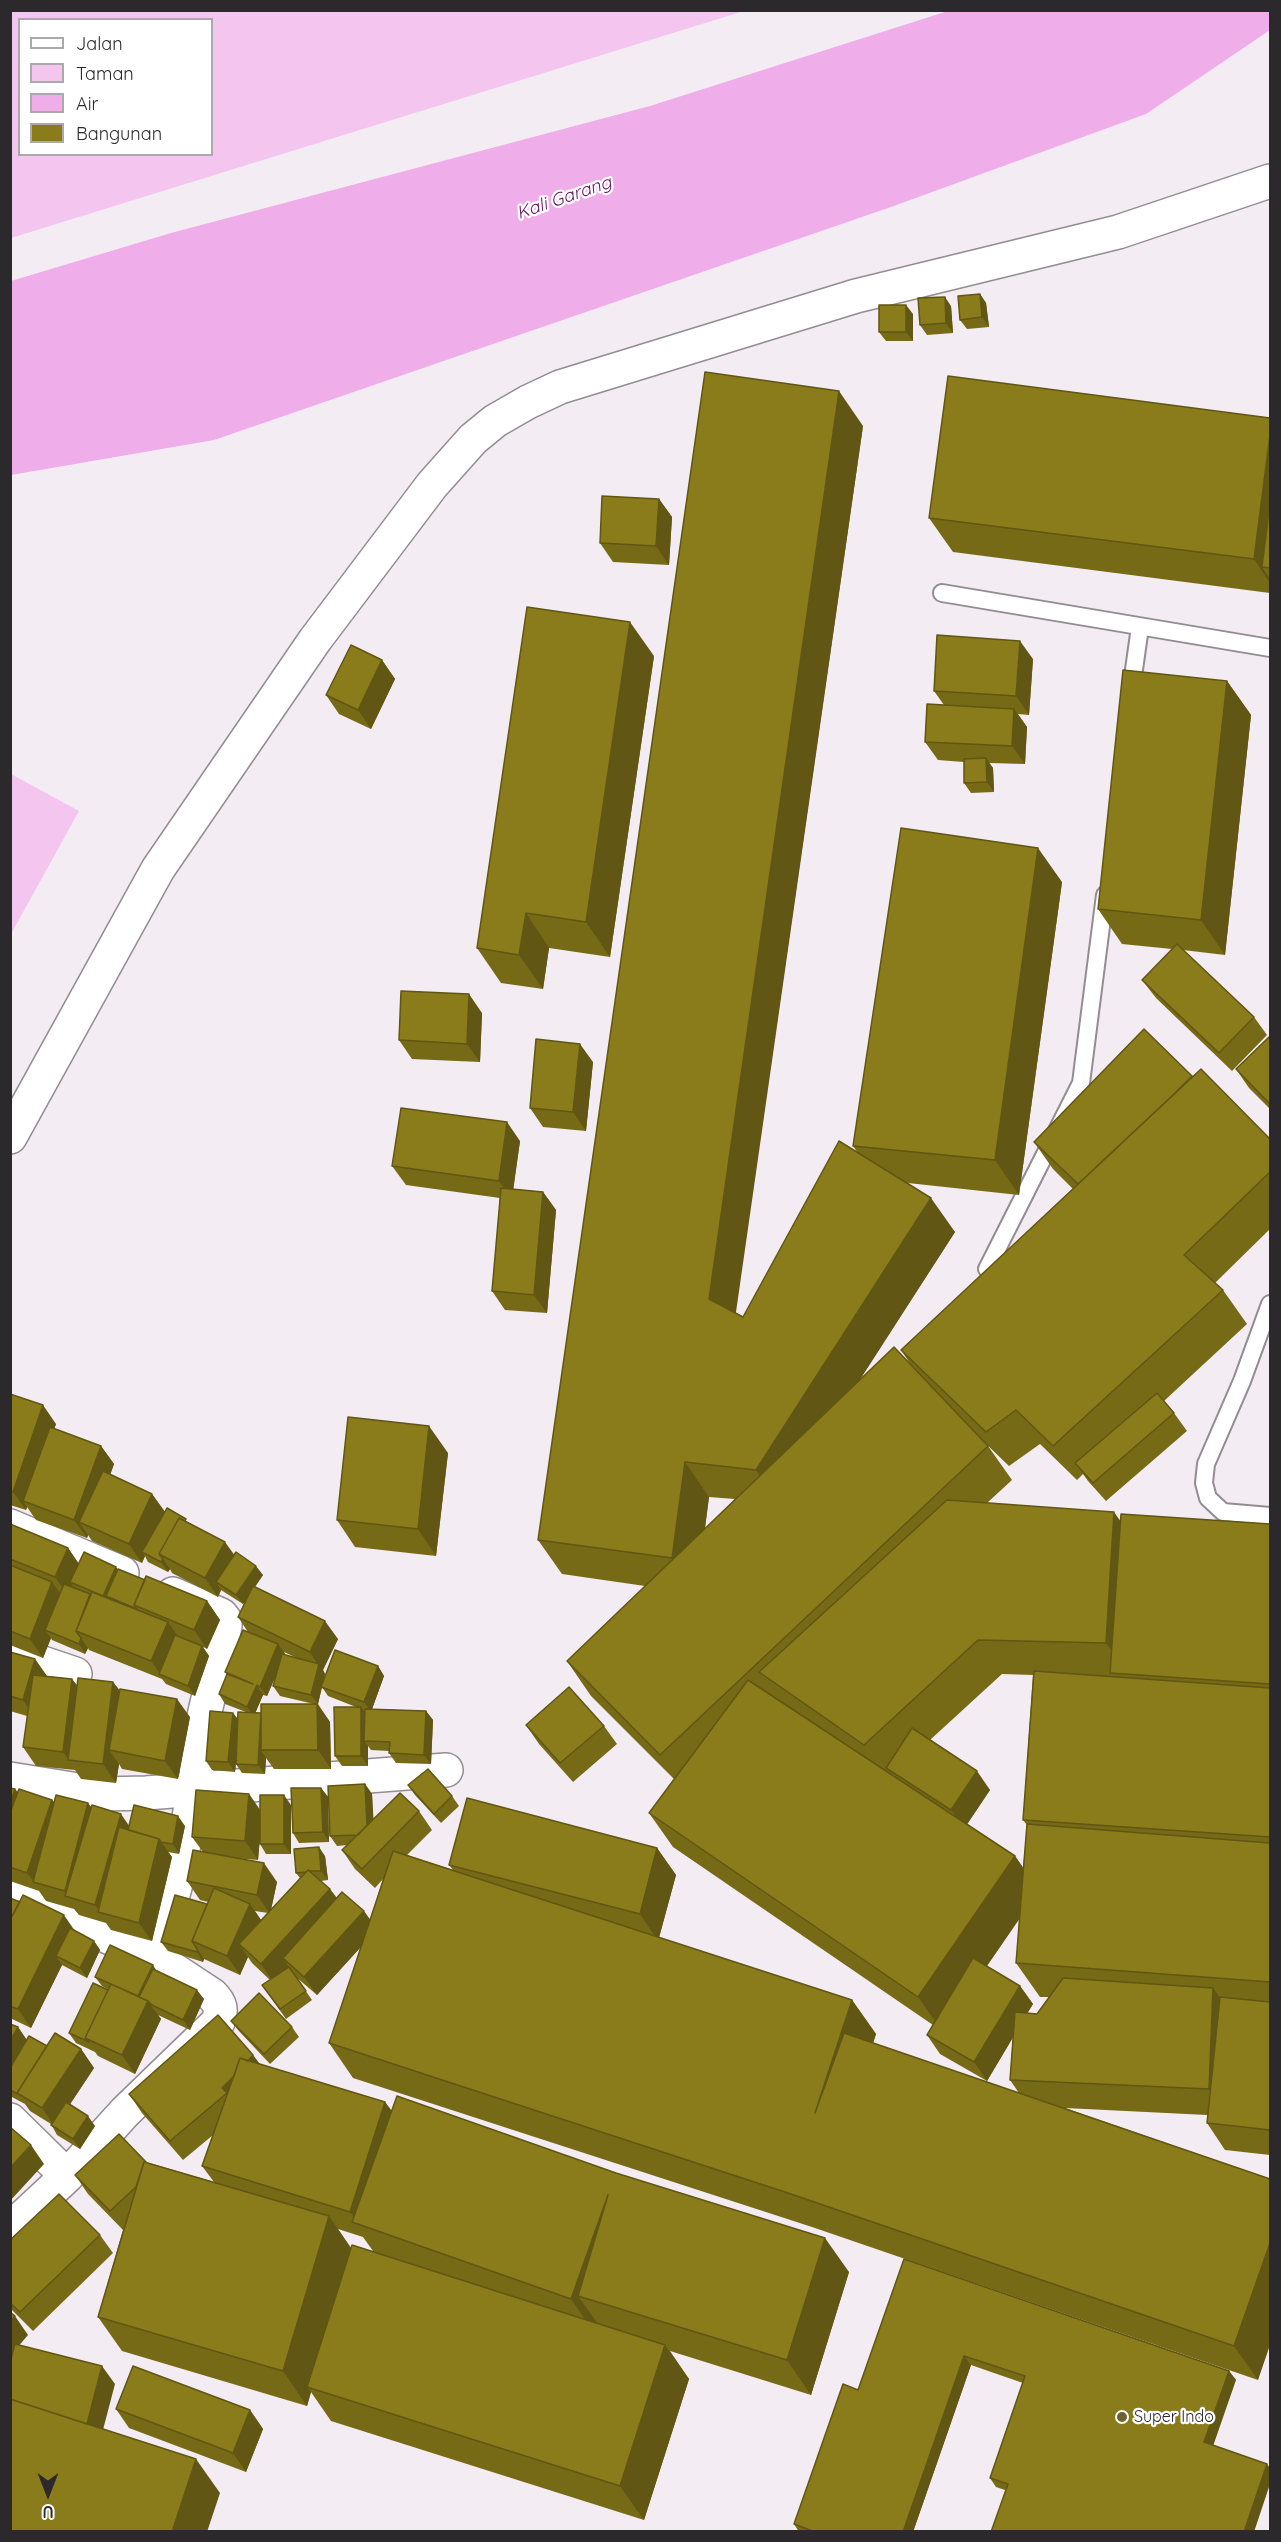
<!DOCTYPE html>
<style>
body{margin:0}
#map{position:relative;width:1281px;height:2542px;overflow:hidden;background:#f4ecf3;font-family:Quicksand,sans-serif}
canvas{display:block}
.frame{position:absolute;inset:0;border:12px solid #2c292c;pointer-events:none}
.legend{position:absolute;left:18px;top:18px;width:195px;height:138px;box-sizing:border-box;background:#fff;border:2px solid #aba9ab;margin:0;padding:8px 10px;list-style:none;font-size:18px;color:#2c292c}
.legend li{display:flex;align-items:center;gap:12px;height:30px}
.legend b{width:30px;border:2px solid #aba9ab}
.north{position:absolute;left:18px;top:2464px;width:60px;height:60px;-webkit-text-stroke:4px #fff;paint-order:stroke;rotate:180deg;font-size:16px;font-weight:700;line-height:24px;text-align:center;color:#2c292c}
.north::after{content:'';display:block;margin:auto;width:21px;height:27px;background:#2c292c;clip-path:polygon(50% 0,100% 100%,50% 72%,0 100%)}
</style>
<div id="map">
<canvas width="1281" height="2542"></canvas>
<div class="frame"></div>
<ul class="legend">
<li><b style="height:8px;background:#fff"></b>Jalan</li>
<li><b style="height:16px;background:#f3c5ef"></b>Taman</li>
<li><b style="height:16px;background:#efadea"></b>Air</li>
<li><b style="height:16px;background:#8a7b1b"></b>Bangunan</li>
</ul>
<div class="north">U</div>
</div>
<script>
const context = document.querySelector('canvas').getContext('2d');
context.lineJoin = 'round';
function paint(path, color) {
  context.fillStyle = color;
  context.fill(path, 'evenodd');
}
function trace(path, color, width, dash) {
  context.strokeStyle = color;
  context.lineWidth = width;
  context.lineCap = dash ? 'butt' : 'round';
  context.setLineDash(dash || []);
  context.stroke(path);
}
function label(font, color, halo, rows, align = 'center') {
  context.font = font + ' Quicksand,sans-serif';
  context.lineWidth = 4.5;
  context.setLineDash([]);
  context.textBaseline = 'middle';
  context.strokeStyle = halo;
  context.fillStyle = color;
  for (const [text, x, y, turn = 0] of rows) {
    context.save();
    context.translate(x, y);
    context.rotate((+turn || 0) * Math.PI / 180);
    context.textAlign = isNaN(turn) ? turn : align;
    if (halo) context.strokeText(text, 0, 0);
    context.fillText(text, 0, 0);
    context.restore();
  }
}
const green = new Path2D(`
 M11,10H744V11L11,238ZM20,20H212V154H20Z
 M11,774L79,811L11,934Z`);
const water = new Path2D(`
 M951,10L1270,11V30L1146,114L891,207L214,440L11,475V281L171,233L650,106Z`);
const lane = new Path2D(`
 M942,593L1270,648
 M1131,691L1140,627
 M987,1269L1081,1083L1105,895
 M1270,1304L1242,1381L1206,1464L1204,1483L1208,1498L1223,1512L1270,1516`);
const street = new Path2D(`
 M10,1137L158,869L315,640L432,485L473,439L495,421L528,402L560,387L856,296L1118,232L1270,181
 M10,1526L122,1573
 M10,1652L75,1674
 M10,1779L103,1794L146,1793L446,1770
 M10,1894L156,1958L212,1995C221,2004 222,2010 218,2022L125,2112L67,2176L10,2229
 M156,1958L178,1876L194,1790L204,1716L225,1626V1620L221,1615L173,1594
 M10,2120L67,2176`);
const wall = new Path2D(`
 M980,294L986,303L989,327L967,329L960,320Z
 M951,306L953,333L927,335L920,325Z
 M913,314V341H886L879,332Z
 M1270,418V593L953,552L929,518Z
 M863,426L735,1313L743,1317L858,1153L853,1146L1062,882L1019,1195L908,1183L955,1232L860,1379L911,1365L901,1350L1073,1189L1053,1169L1034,1142L1144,1029L1193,1077L1270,1139V1229L1215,1283L1223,1290L1247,1324L1164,1401L1174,1413L1187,1431L1106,1501L1088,1481L1083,1474L1077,1480L1040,1444L1009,1466L982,1440L988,1446L1012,1480L987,1503L1121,1521L1270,1524V2155L1225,2150L1207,2123V2115L1065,2108L1270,2179L1258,2380L812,2227L353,2078L329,2043L361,1947L317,1995L296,1977L312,2000L286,2019L262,1985L270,1980L252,1963L248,1957L240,1975L204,1959L203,1962L168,1951L161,1942L207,1904L208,1902L200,1900L187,1881L203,1852L192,1837L249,1794L260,1810L291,1805V1854H266L260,1844V1838L258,1860L233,1858L277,1882L271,1910L300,1878L296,1873L325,1856L328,1880L321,1881L330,1889L337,1898L370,1920L383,1879L375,1888L355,1869L342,1850L347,1845L337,1846L330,1836L365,1784L372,1794L373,1820L419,1811L432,1830L407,1855L453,1870L449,1865L657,1848L676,1875L659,1938L852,2000L876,2034L873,2043L1019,2093L1010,2080L1013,2037L987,2081L940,2054L927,2035L933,2025L673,1847L649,1813L674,1779L591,1696L567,1661L645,1586L562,1574L538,1540ZM709,1497L735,1499L705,1529ZM1002,1674L1033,1675L1023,1820L1027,1825L1023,1868L1015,1856L967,1824L990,1790L930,1740ZM255,1911L268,1913L261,1920ZM1020,1918L1016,1963L1040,1997H1049L1037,2014L1027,2013L1033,2004L1020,1986L987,1966Z
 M659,499L672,517L669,565L613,562L600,543Z
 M654,656L610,957L549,948L543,989L501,983L477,948Z
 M1033,659L1029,715L1018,714L1027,727L1025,764L989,763L993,768L994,792L971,793L964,783V762L938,760L925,742L944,705L934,691Z
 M382,660L395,679L371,729L339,714L326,695Z
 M1227,681L1251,715L1225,955L1183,950L1254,1017L1267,1035L1232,1071L1156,998L1142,980L1172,949L1122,944L1098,909Z
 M482,1013L480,1062L412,1059L399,1040Z
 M1270,1036V1109L1249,1088L1236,1069Z
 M593,1062L586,1131L543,1127L530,1108Z
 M520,1141L513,1189L543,1192L556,1210L547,1313L505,1310L492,1291L500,1198L406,1185L392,1166Z
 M10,1394L56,1424L54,1429L101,1446L114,1464L110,1475L152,1494L165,1512L189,1523L263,1575L255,1587L338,1639L323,1670L325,1674L324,1681L378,1666L384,1676L372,1709L426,1711L433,1720L431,1764L396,1763L389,1753V1751L371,1750L368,1746V1766H342L335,1756L356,1707L328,1696L322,1687L318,1704L330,1722L331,1769H274L266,1758L265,1774L242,1773L236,1764V1762L235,1772L212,1770L206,1761L233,1713L238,1720L246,1712L225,1704L219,1694L228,1675L225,1672L248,1632L238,1617L245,1601L243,1604L221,1590L218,1597L172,1573L170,1569L168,1572L148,1562L145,1556L142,1563L92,1541L88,1535L87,1538L36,1520L27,1507L26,1510L10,1505ZM284,1652L297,1658L284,1655L285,1654ZM277,1673L273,1686L280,1696L314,1704L261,1713H255L263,1695L267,1696Z
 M448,1453L436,1556L355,1547L337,1520Z
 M10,1524L68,1548L79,1564L118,1569L145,1580L207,1601L220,1620L207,1649L203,1647L209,1656L195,1696L166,1684L162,1679L89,1650L88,1648L85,1654L52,1640L51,1638L43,1658L10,1645Z
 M10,1652L35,1659L47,1676L72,1679L77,1685L113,1682L120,1691L190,1717L178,1779L122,1769L119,1764L116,1783L81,1779L75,1770L36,1766L23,1747L27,1716L10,1711Z
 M526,1725L604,1726L617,1744L573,1782L539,1744Z
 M408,1785L452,1796L459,1806L441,1823L415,1795Z
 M10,1788L15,1789L18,1792L52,1800L54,1802L88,1803L91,1807L129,1826H185L179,1854L168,1852L172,1857L152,1941L111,1930L106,1923L79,1915L74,1909L46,1901L39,1891L10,1881Z
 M321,1788L328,1797L329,1842L299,1843L293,1833Z
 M10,1898L94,1941L100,1950L87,1978L62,1965L31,2028L10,2018Z
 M156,1970L204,1999L190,2030L158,2015L161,2019L135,2074L98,2056L95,2052L76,2043L69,2033L109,1990L102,1986L95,1977Z
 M231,2021L292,2027L299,2037L270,2064L238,2030Z
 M10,2024L18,2027L27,2041L47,2046L81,2049L94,2068L70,2104L95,2126L80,2149L57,2135L51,2124L30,2111L25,2104L10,2096Z
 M253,2055L260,2064L385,2102L392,2111L849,2272L811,2395L670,2351L689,2379L644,2520L331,2421L311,2392L307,2406L122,2351L98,2317L123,2230L88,2194L75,2175L146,2162L214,2182L202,2166L213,2135L183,2160L142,2113L129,2094ZM338,2229L363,2237L373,2251L351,2248Z
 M100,2235L113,2253L33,2331L10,2308V2240Z
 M904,2259L1229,2371L1236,2380L1005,2490L996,2487L990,2478L1023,2383L971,2365L913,2532H799L794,2524L858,2390Z
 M116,2409L250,2410L263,2429L246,2472L129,2428Z`);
const shadedWall = new Path2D(`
 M980,294L986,303L989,327L982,317Z
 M945,297L951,306L953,333L946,323Z
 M906,305L913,314V341L906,332Z
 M839,391L863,426L733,1333L709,1299Z
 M1270,435V568L1262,567L1270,579V583L1254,559Z
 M659,499L672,517L669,565L656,546Z
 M630,622L654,656L610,957L586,922Z
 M1020,641L1033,659L1029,715L1016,696Z
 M382,660L395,679L371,729L358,710Z
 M1227,681L1251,715L1225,955L1201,920Z
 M1014,709L1027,727L1025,764L1012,746Z
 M986,758L993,768L994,792L987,782Z
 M1038,848L1062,882L1019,1195L995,1160Z
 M526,913L549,948L543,989L519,955Z
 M469,994L482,1013L480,1062L467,1044Z
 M580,1044L593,1062L586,1131L573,1112Z
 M507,1122L520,1141L512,1199L499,1181Z
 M543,1192L556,1210L547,1313L534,1295Z
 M931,1198L955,1232L780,1504L756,1470Z
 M43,1405L56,1424L28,1503L23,1501L27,1507L26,1510L13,1492Z
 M429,1426L448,1453L436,1556L418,1529Z
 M101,1446L114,1464L91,1528L79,1522L88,1535L87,1538L74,1520Z
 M685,1462L709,1497L696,1593L672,1558Z
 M152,1494L165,1512L142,1552L145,1556L142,1563L129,1544Z
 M1114,1512L1138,1546L1128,1674L1106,1643Z
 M225,1542L238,1560L216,1582L221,1590L218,1597L205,1578Z
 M68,1548L81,1567L70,1582L73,1586L68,1596L55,1577Z
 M163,1559L170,1569L168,1572L161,1562Z
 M256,1566L263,1575L243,1604L236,1595Z
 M116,1567L123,1576L106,1596L111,1603L103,1597Z
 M52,1582L66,1601L45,1630L51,1638L43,1658L30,1639Z
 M207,1601L220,1620L207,1649L194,1630Z
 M325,1621L338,1639L323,1670L325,1674L318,1704L311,1695L318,1665L310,1652Z
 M168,1622L181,1641L161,1675L151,1661Z
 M81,1638L88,1648L85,1654L79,1644Z
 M278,1644L285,1654L267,1696L260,1687Z
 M202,1646L209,1656L195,1696L188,1686Z
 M35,1659L48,1678L36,1719L23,1700Z
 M378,1666L384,1676L371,1712L364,1702Z
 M72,1679L85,1698L69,1760L63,1752Z
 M113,1682L127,1700L109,1750L119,1764L116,1783L103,1764Z
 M257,1685L263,1695L254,1716L247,1707Z
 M177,1699L190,1717L178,1779L165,1761Z
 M317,1704L330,1722L331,1769L318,1750Z
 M361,1707L368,1716L364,1741L368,1746V1766L361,1756Z
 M426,1711L433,1720L431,1764L424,1755Z
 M233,1713L240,1722L235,1772L228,1762Z
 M262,1713L261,1750L266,1758L265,1774L258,1765Z
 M977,1771L990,1790L964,1829L951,1810Z
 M365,1784L372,1794L375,1844L368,1835Z
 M321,1788L328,1797L329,1842L323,1832Z
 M15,1789L28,1808L10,1861V1804Z
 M249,1794L262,1813L258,1860L245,1841Z
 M284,1795L291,1805V1854L284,1844Z
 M52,1800L66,1818L34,1882L27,1873Z
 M88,1803L101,1822L69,1898L65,1891Z
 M121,1814L134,1833L100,1912L95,1905Z
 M178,1816L185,1826L179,1854L173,1844Z
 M159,1839L172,1857L152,1941L139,1923Z
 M319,1847L325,1856L328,1880L321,1871Z
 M657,1848L676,1875L658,1941L640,1914Z
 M1015,1856L1039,1890L942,2031L918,1997Z
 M264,1863L277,1882L270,1914L257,1895Z
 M330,1889L343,1908L283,1958L289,1967L274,1983L261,1964Z
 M250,1904L263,1923L239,1944L248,1957L240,1975L227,1956Z
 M364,1911L377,1929L317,1995L304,1977Z
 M64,1915L77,1934L56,1956L62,1965L31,2028L18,2009Z
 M94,1941L100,1950L87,1978L80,1968Z
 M197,1949L204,1959L203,1962L197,1952Z
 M153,1965L159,1975L139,1999L138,1997Z
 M1020,1986L1033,2004L987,2081L974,2062Z
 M1213,1988L1232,2015L1227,2116L1209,2089Z
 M197,1990L204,1999L190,2030L183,2020Z
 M852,2000L876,2034L839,2147L815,2113Z
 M148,2001L161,2019L135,2074L122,2055Z
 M18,2027L31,2046L10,2084V2041Z
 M81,2049L94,2068L55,2127L42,2108Z
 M253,2055L266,2074L236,2106L222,2088Z
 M385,2102L404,2129L359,2224L350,2212Z
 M88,2116L95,2126L80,2149L73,2139Z
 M31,2145L44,2164L10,2201V2168Z
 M608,2195L578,2296L598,2324L595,2334L571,2299Z
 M329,2216L353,2251L307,2387L311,2392L307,2406L283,2371Z
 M825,2238L849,2272L811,2395L787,2360Z
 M1270,2243V2345L1258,2380L1234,2346Z
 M15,2316L28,2335L10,2356V2322Z
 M665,2345L689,2379L644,2520L620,2486Z
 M964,2356L971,2365L913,2532H903Z
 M102,2366L115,2384L99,2445L86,2427Z
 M1229,2371L1236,2380L1211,2452L1204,2442Z
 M250,2410L263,2429L246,2472L233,2453Z
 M196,2459L220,2493L207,2532H172Z
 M1267,2464L1270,2468V2484L1254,2532H1244Z`);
const building = new Path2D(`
 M980,294L982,317L960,320L958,296Z
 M945,297L946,323L920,325L918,298Z
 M879,305H906V332H879Z
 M705,372L839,391L709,1299L743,1317L839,1141L931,1198L756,1470L685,1462L672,1558L538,1540Z
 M948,376L1270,418V435L1254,559L929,518Z
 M602,496L659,499L656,546L600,543Z
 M1270,503V568L1262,567Z
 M527,607L630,622L586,922L526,913L519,955L477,948Z
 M937,635L1020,641L1016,696L934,691Z
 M351,645L382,660L358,710L326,695Z
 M1123,670L1227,681L1201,920L1098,909Z
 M927,704L1014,709L1012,746L925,742Z
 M986,758L987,782L964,783V759Z
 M901,828L1038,848L995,1160L853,1146Z
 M1177,944L1254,1017L1219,1053L1142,980Z
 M401,991L469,994L467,1044L399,1040Z
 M1144,1029L1192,1076L1174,1094L1078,1184L1034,1142Z
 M1270,1036V1104L1236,1069Z
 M536,1039L580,1044L573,1112L530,1108Z
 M1201,1069L1270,1139V1172L1184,1255L1223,1290L1053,1446L1016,1410L986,1432L901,1350Z
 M401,1108L507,1122L499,1181L392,1166Z
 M501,1188L543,1192L534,1295L492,1291Z
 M894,1347L988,1446L660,1755L567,1661Z
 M1157,1393L1174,1413L1093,1483L1075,1463Z
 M10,1394L43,1405L13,1492L10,1491Z
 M348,1417L429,1426L418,1529L337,1520Z
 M50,1427L101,1446L74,1520L23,1501Z
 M103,1471L152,1494L129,1544L79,1522Z
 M947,1500L1114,1512L1106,1643L978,1640L864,1745L759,1672Z
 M167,1508L186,1519L185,1521L179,1518L159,1554L163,1559L161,1562L142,1552Z
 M1121,1514L1270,1524V1684L1110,1673Z
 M179,1518L225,1542L205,1578L159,1554Z
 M10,1524L68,1548L55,1577L10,1559Z
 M84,1552L116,1567L103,1596L70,1582Z
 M236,1552L256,1566L236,1595L216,1582Z
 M10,1565L52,1582L30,1639L10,1631Z
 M118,1569L145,1580L134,1605L137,1609L106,1596Z
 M146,1576L207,1601L194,1630L134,1605Z
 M64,1584L90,1594L76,1631L81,1638L79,1644L45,1630Z
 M253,1586L325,1621L310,1652L238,1617Z
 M92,1592L168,1622L151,1661L76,1631Z
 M243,1630L278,1644L260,1687L257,1685L247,1707L219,1694L227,1674L253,1684L225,1672Z
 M175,1635L202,1646L188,1686L159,1674Z
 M335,1650L378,1666L364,1702L321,1687Z
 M10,1652L35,1659L23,1700L10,1696Z
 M282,1654L319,1664L311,1695L273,1686Z
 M1034,1671L1270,1688V1837L1023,1820Z
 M33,1675L72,1679L63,1752L23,1747Z
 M78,1678L113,1682L103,1764L68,1760Z
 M748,1680L1015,1856L918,1997L649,1813Z
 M569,1687L604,1726L560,1763L526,1725Z
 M120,1689L177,1699L165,1761L109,1750Z
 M261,1704H317L318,1750H261Z
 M334,1707H361V1756H335Z
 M365,1709L426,1711L424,1755L389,1753L390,1742L364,1741Z
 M210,1711L233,1713L228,1762L206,1761Z
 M238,1712L261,1713L258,1765L236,1764Z
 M912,1728L977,1771L951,1810L886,1768Z
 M428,1769L452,1796L434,1814L408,1785Z
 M365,1784L367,1825L358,1835L330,1836L328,1786Z
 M10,1788L15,1789L10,1804Z
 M291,1788H321L323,1832L293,1833Z
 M19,1789L52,1800L27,1873L10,1867V1813Z
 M196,1790L249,1794L245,1841L192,1837Z
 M400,1793L419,1811L362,1869L342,1850Z
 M56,1795L88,1803L65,1891L33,1882Z
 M260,1795H284V1844H260Z
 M467,1798L657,1848L640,1914L449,1865Z
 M92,1805L121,1814L95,1905L65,1896Z
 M134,1805L178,1816L173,1844L161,1842L159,1839L128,1830Z
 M1027,1824L1270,1843V1982L1016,1963Z
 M119,1827L159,1839L139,1923L98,1912Z
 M319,1847L321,1871H310L308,1870L306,1872L296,1873L294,1849Z
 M193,1850L264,1863L257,1895L187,1881Z
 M393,1851L852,2000L815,2113L844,2033L1270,2179V2243L1234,2346L788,2193L329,2043Z
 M308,1870L330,1889L261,1964L239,1944Z
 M214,1888L250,1904L227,1956L192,1941Z
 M342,1892L364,1911L304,1977L283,1958Z
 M23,1895L64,1915L18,2009L10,2006V1920Z
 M175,1895L207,1904L192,1941L197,1949V1952L161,1942Z
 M10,1898L20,1902L10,1920Z
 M70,1928L94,1941L80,1968L56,1956Z
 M110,1945L153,1965L138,1996L95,1977Z
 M973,1958L1020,1986L974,2062L927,2035Z
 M289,1967L306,1991L280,2009L262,1985Z
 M153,1969L197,1990L183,2020L152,2005L148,2001L139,1997Z
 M1063,1978L1213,1988L1209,2089L1010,2080L1015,2012L1037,2014Z
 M93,1983L108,1990L85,2038L89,2042L69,2033Z
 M111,1984L148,2001L122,2055L85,2038Z
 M259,1993L292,2027L264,2054L231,2021Z
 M1220,1997L1270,2002V2130L1207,2123Z
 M218,2015L253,2055L248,2061L240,2058L234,2076L222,2088L227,2093L170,2141L129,2094Z
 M10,2024L18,2027L10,2041Z
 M55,2033L81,2049L42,2108L17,2093Z
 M29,2036L47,2046L17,2093L18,2094L10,2090V2068Z
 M240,2058L385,2102L350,2212L202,2166Z
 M397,2096L616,2173L825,2238L787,2360L578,2296L608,2195L571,2299L352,2222Z
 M66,2102L88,2116L73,2139L51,2125Z
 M10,2127L31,2145L10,2168Z
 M119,2134L146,2162H144L136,2187L110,2211L75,2175Z
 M144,2162L329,2216L283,2371L98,2317Z
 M59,2194L100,2235L20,2312L10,2303V2240Z
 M352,2245L665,2345L620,2486L307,2387Z
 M904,2259L1229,2371L1204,2442L1267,2464L1244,2532H991L1008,2484L990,2478L1025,2376L964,2356L903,2532H815L794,2524L843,2384L858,2390Z
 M10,2312L15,2316L10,2322Z
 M15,2344L102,2366L87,2424L10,2399V2363Z
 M133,2366L250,2410L233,2453L116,2409Z
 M10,2399L196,2459L172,2532H10Z`);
const markers = [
 [1122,2417,6,"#6b622f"]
];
const poiNames = [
 ["Super Indo",1134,2417]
];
const waterNames = [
 ["Kali Garang",564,198,-19]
];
paint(green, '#f3c5ef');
paint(water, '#efadea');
trace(lane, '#938c93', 20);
trace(street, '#938c93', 36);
trace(lane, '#fff', 16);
trace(street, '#fff', 33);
paint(wall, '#776a17');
paint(shadedWall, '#615613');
paint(building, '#8a7b1b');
trace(building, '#615613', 1.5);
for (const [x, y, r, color] of markers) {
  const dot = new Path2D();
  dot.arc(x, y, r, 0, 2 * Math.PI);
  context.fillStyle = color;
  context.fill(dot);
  trace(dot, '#fff', 2);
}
label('16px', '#2c292c', '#fff', poiNames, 'left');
label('italic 18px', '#631661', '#fff', waterNames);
</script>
